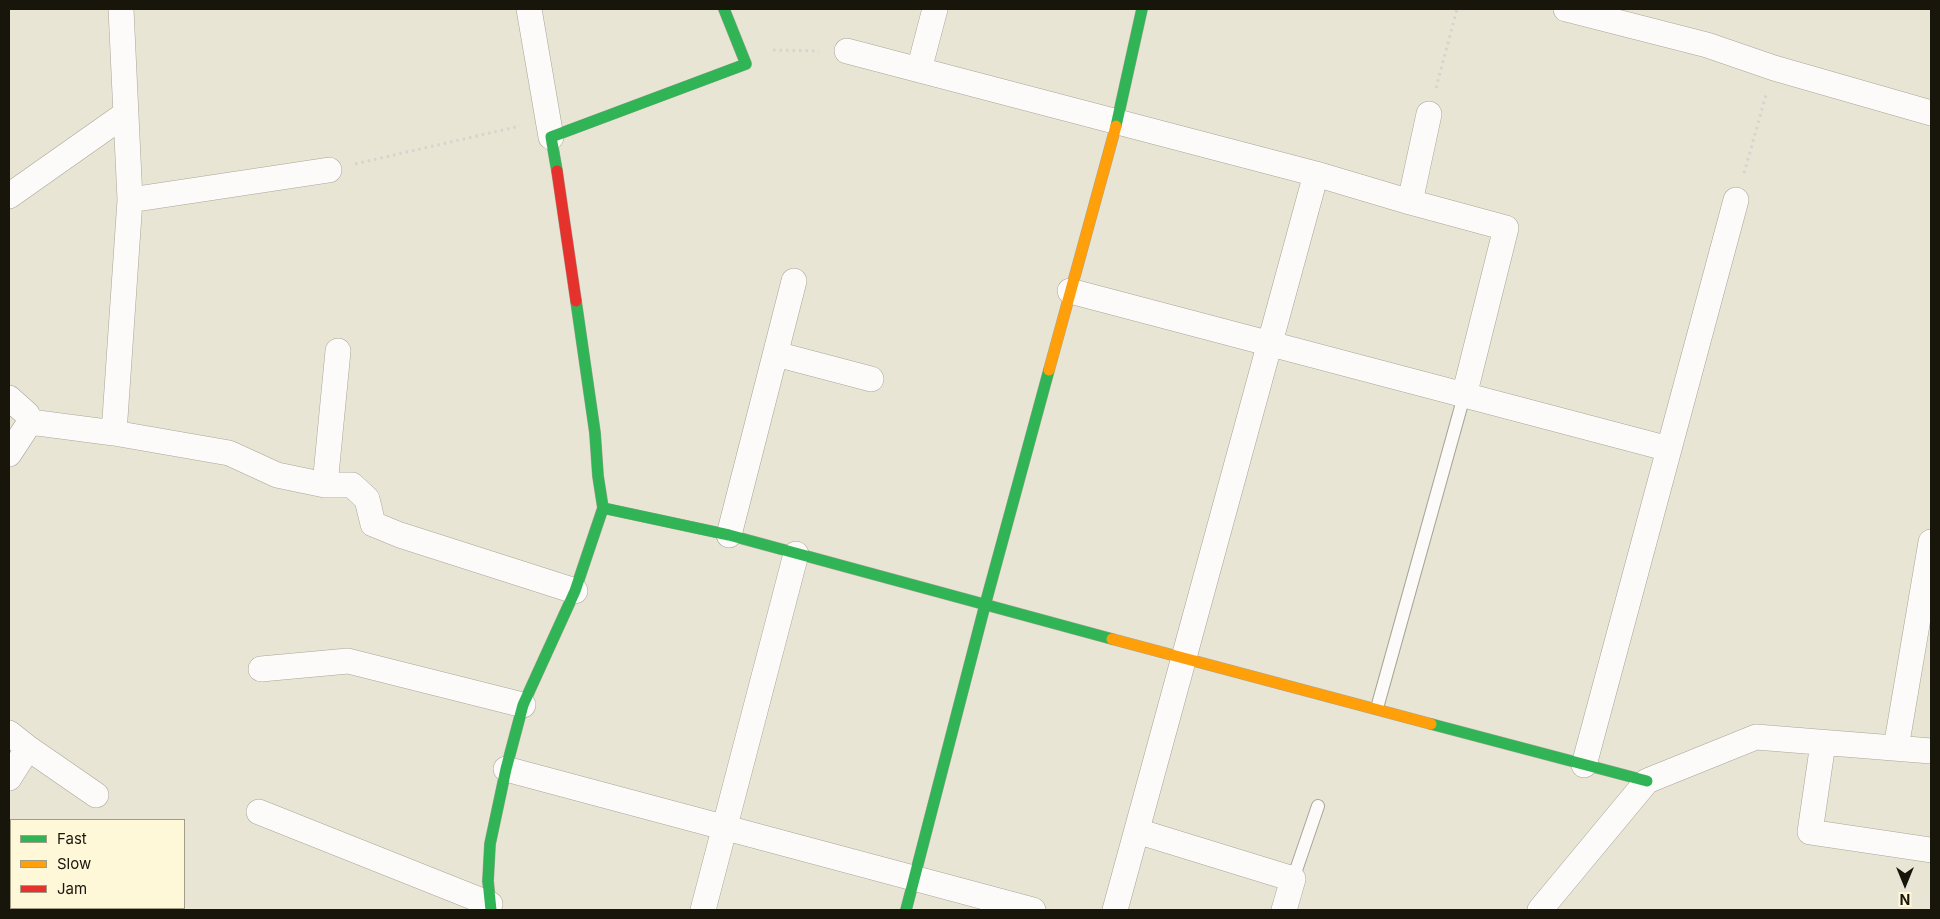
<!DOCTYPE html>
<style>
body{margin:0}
#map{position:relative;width:1940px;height:919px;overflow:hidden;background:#e9e5d4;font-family:Inter,sans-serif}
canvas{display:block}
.frame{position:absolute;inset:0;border:10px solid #18150b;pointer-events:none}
.legend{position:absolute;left:10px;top:819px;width:175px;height:90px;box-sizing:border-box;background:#fef8d9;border:1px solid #a29d87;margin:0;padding:6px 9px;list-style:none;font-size:15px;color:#18150b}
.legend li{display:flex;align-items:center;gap:10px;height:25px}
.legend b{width:25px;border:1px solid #a29d87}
.north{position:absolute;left:1880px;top:859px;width:50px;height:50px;-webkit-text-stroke:4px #fef8d9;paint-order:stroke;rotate:180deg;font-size:14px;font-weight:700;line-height:20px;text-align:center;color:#18150b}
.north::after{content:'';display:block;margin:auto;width:18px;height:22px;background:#18150b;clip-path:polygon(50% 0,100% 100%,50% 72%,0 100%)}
</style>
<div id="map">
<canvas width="1940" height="919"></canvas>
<div class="frame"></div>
<ul class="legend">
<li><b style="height:6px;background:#30b455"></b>Fast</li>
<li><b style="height:6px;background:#ff9f0a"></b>Slow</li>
<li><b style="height:6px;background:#e5322d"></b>Jam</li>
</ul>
<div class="north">N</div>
</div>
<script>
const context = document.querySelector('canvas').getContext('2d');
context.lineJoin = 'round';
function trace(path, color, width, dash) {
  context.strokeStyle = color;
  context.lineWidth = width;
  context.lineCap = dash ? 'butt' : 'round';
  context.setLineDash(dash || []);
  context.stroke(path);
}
const path = new Path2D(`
 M773,50L819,51
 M1436,88L1457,9
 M355,164L520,126
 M1744,173L1766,95`);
const lane = new Path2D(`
 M1377,708L1464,396
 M1293,879L1318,806`);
const street = new Path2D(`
 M121,9L130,200L114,433L229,453L277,475L325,485H352L367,499L373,524L400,535L575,591
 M529,9L551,137
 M1566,9L1707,45L1774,68L1931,113
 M847,51L1316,174L1410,202L1506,228L1464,396
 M919,70L935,9
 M9,196L124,115
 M130,200L329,170
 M1410,202L1429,114
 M1070,291L1669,449
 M776,354L871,379
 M9,398L27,414L30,422L114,433
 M9,454L30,422
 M325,485L338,351
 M729,535L794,281
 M261,669L348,661L523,705
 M9,733L28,748
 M1823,743L1810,832L1931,850
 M1896,748L1931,542
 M1584,765L1736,200
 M506,769L1033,910
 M9,778L28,748L96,795
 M259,812L490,904
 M1137,831L1293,879L1284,910
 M703,910L796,554
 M1115,910L1316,174
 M1540,910L1647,781L1756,737L1931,751`);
const fast = new Path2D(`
 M1116,126L1142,9
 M557,171L551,137L746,64L724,9
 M603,508L729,535L1112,639
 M1431,724L1647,781
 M491,910L488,881L490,844L506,769L523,705L575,591L603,508L598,476L595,433L576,301
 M906,910L985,605L1049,370`);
const slow = new Path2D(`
 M1049,370L1116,126
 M1112,639L1431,724`);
const jam = new Path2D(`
 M557,171L576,301`);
trace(lane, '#a8a598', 14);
trace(street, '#a8a598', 26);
trace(fast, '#a8a598', 12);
trace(slow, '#a8a598', 12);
trace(jam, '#a8a598', 12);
trace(path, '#d5d5d0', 3, [2.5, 4]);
trace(lane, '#fcfbf9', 12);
trace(street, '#fcfbf9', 25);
trace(fast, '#30b455', 11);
trace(slow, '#ff9f0a', 11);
trace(jam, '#e5322d', 11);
</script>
